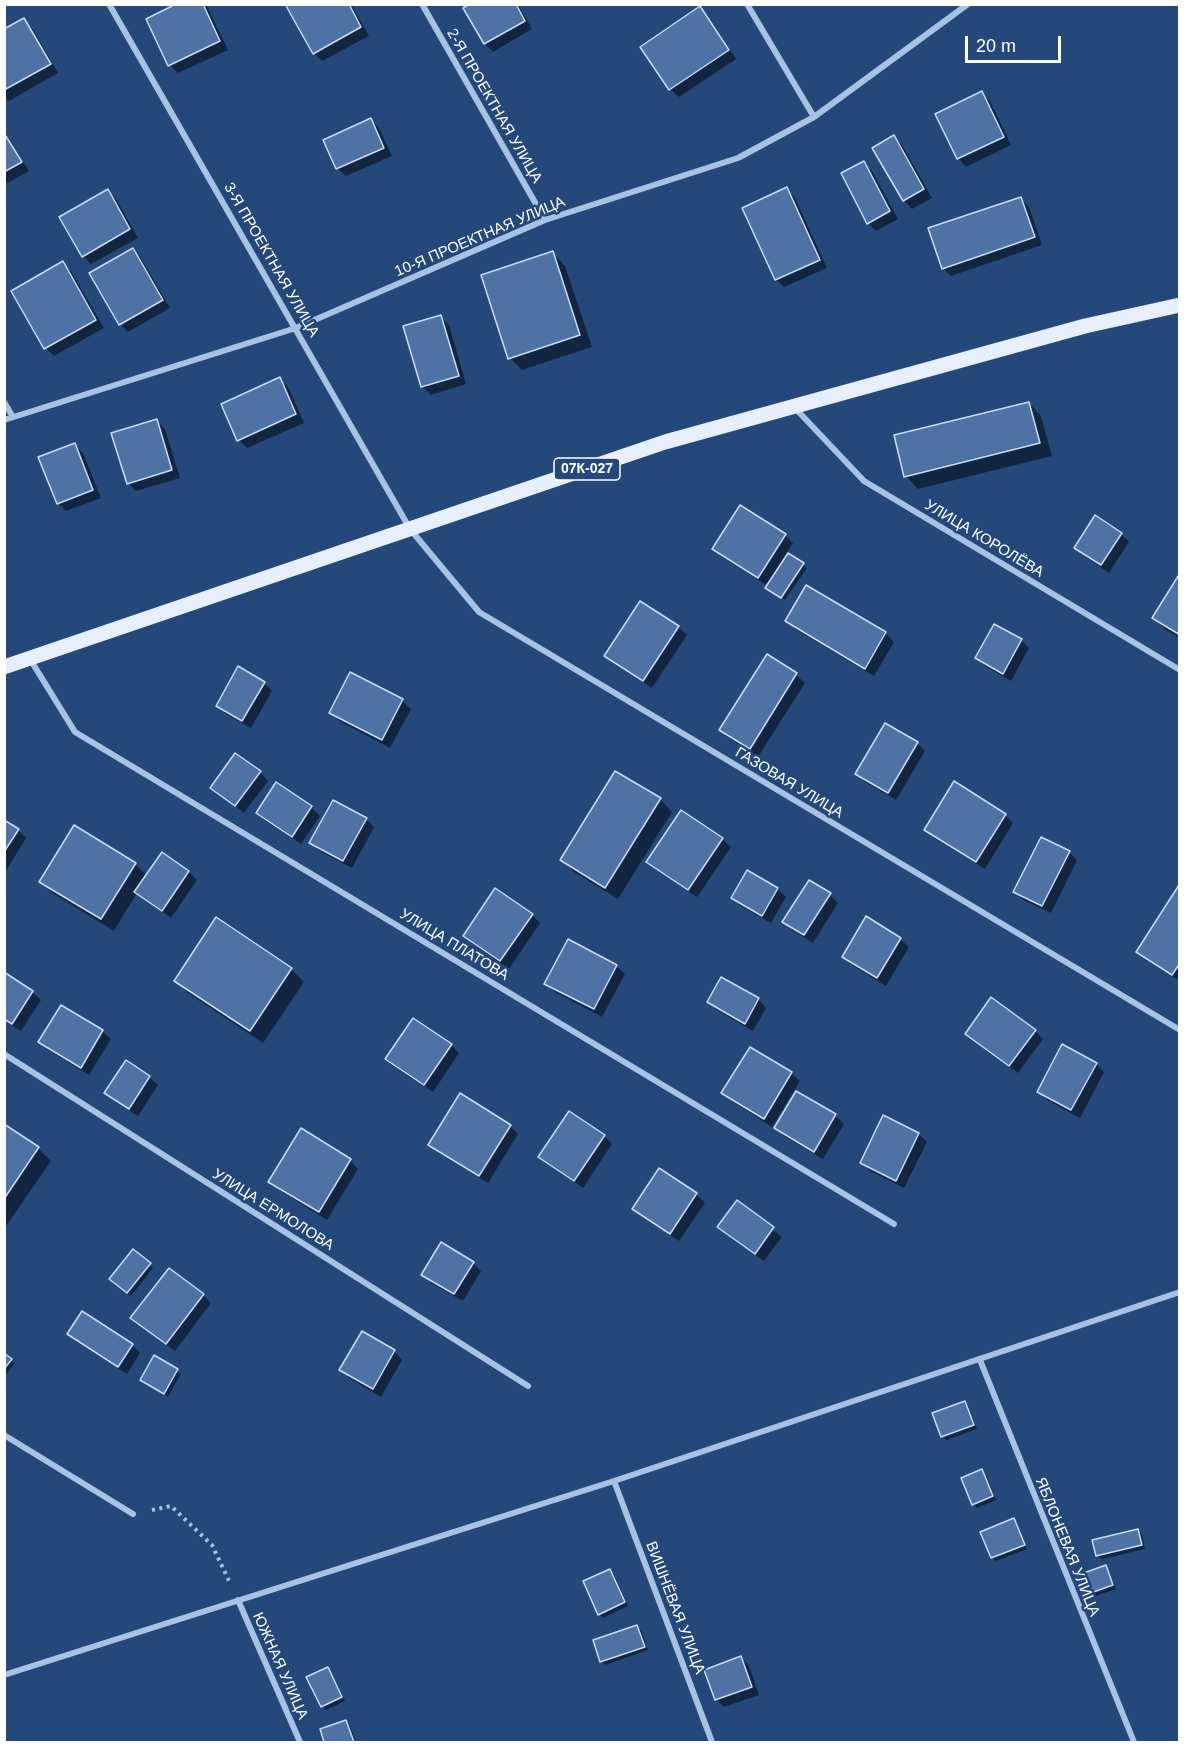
<!DOCTYPE html>
<meta charset="utf-8">
<style>
body{margin:0}
#map{position:relative;width:1184px;height:1747px;overflow:hidden;background:#25487b;font-family:Helvetica,sans-serif}
canvas{display:block}
.frame{position:absolute;inset:0;border:6px solid #fff;pointer-events:none}
.scale{position:absolute;left:965px;top:36px;width:96px;height:27px;box-sizing:border-box;border:3px solid #fff;border-top:0;padding-left:8px;font-size:18px;line-height:21px;white-space:nowrap;color:#fff;-webkit-text-stroke:4px #25487b;paint-order:stroke}
</style>
<div id="map">
<canvas width="1184" height="1747"></canvas>
<div class="frame"></div>
<div class="scale">20 m</div>
</div>
<script>
const context = document.querySelector('canvas').getContext('2d');
context.lineJoin = 'round';
function paint(path, color) {
  context.fillStyle = color;
  context.fill(path, 'evenodd');
}
function trace(path, color, width, dash) {
  context.strokeStyle = color;
  context.lineWidth = width;
  context.lineCap = dash ? 'butt' : 'round';
  context.setLineDash(dash || []);
  context.stroke(path);
}
function label(font, color, halo, rows, align = 'center') {
  context.font = font + ' Helvetica,sans-serif';
  context.lineWidth = 5;
  context.setLineDash([]);
  context.textBaseline = 'middle';
  context.strokeStyle = halo;
  context.fillStyle = color;
  for (const [text, x, y, turn = 0] of rows) {
    context.save();
    context.translate(x, y);
    context.rotate((+turn || 0) * Math.PI / 180);
    context.textAlign = isNaN(turn) ? turn : align;
    if (halo) context.strokeText(text, 0, 0);
    context.fillText(text, 0, 0);
    context.restore();
  }
}
const shadow = new Path2D(`
 M180,4H206L228,50L178,73L170,65Z
 M287,4H351L369,36L322,61L314,53Z
 M473,4H518L532,29L493,52L485,44L465,9Z
 M699,8L708,16L736,59L679,97L670,89Z
 M24,20L32,28L58,73L9,101L4,97V31Z
 M982,93L990,101L1011,145L966,167L958,158Z
 M371,120L379,128L392,156L346,176L337,168Z
 M4,131L29,171L4,185Z
 M894,137L902,145L932,198L912,209L904,200L874,148Z
 M864,163L872,171L898,219L876,231L868,223Z
 M787,189L795,198L827,268L784,287L776,279Z
 M108,191L116,199L138,238L91,264L83,256Z
 M1021,199L1029,207L1042,245L951,276L943,268Z
 M133,249L141,258L170,308L128,332L120,324Z
 M553,253L565,266L592,347L522,370L510,358Z
 M62,263L71,271L104,328L54,356L46,348L13,291Z
 M440,316L449,325L466,384L431,395L423,387Z
 M280,379L288,387L304,423L247,448L239,440Z
 M1029,403L1041,416L1052,456L918,489L906,476Z
 M156,420L165,429L180,478L136,491L128,483Z
 M74,444L83,453L101,498L66,511L58,503Z
 M1121,534L1129,542L1109,573L1084,556L1076,548Z
 M785,535L793,543L786,554L807,568L785,600L771,591L768,586L722,557L714,549Z
 M1180,576V638L1166,630L1154,618Z
 M807,587L886,634L894,642L874,676L795,629L787,620Z
 M641,603L678,627L687,635L652,688L614,664L606,656Z
 M1021,640L1029,648L1011,681L985,666L977,658Z
 M767,656L796,675L805,683L758,757L729,738L721,730Z
 M351,674L402,701L411,709L390,748L339,721L331,712Z
 M264,683L272,691L251,728L226,714L218,706Z
 M917,743L925,751L896,800L865,782L857,774Z
 M260,772L268,781L244,813L212,787Z
 M277,784L311,807L320,816L301,844L266,821L258,813Z
 M660,799L672,812L618,899L574,872L562,860Z
 M1005,815L1013,823L985,869L934,838L926,829Z
 M366,819L374,827L352,868L319,851L311,843Z
 M4,822L18,830L26,838L4,874Z
 M722,839L731,847L697,897L657,870L648,862Z
 M1069,852L1077,860L1051,913L1023,900L1015,892Z
 M162,854L189,872L197,880L171,918L137,893L114,931L54,894L41,882L135,864L147,876Z
 M748,872L778,889L786,897L771,923L741,906L732,898Z
 M809,882L830,895L838,903L813,943L792,930L784,921Z
 M1180,888V981L1146,960L1138,952Z
 M532,915L540,923L509,969L473,944L464,936Z
 M900,939L909,947L886,986L852,965L844,957Z
 M616,966L625,974L602,1017L555,992L546,984Z
 M291,969L304,982L263,1043L188,993L176,981Z
 M4,974L32,992L41,1000L21,1031L4,1020Z
 M758,999L766,1008L753,1031L717,1010L709,1002Z
 M102,1031L111,1039L89,1075L48,1050L40,1042Z
 M1035,1031L1043,1039L1018,1073L975,1042L967,1034Z
 M451,1045L459,1053L433,1092L395,1067L387,1059Z
 M751,1049L791,1073L800,1081L772,1127L732,1101L723,1093Z
 M126,1062L149,1077L158,1085L138,1116L114,1101L106,1093Z
 M1096,1064L1104,1072L1080,1118L1047,1100L1038,1091Z
 M797,1093L835,1115L844,1124L823,1159L784,1136L775,1128Z
 M4,1126L38,1148L51,1161L4,1229Z
 M510,1126L518,1134L488,1183L439,1153L430,1145Z
 M302,1130L350,1160L358,1169L327,1220L279,1190L270,1181Z
 M919,1134L927,1142L904,1188L870,1171L862,1163Z
 M604,1136L612,1144L583,1188L549,1165L540,1157Z
 M659,1170L696,1194L705,1203L679,1241L642,1217L634,1209Z
 M737,1202L782,1237L764,1261L727,1235L719,1227Z
 M133,1251L153,1268L131,1296L115,1282Z
 M473,1263L481,1271L463,1301L431,1283L423,1274Z
 M203,1295L211,1303L175,1351L132,1318Z
 M69,1334L132,1345L140,1353L127,1374L77,1342Z
 M394,1351L402,1360L381,1397L349,1378L341,1370Z
 M4,1355L15,1363L4,1377Z
 M155,1357L181,1374L168,1397L142,1380Z
 M964,1402L968,1406L977,1429L946,1440L942,1436Z
 M982,1471L986,1475L996,1500L977,1508L973,1504Z
 M1014,1520L1017,1524L1027,1549L996,1561L992,1558L982,1533Z
 M1138,1530L1142,1534L1145,1549L1102,1559L1098,1556L1094,1541Z
 M1105,1567L1109,1571L1116,1589L1093,1597L1090,1593Z
 M610,1570L614,1574L628,1606L603,1618L599,1614Z
 M637,1627L641,1630L648,1650L605,1665L602,1661Z
 M741,1658L749,1666L759,1695L724,1707L716,1699Z
 M327,1669L331,1672L345,1701L326,1710L322,1706Z
 M346,1722L350,1726L356,1742H326L322,1730Z`);
const building = new Path2D(`
 M176,4H203L220,41L168,66L146,19Z
 M285,4H349L361,27L313,54Z
 M470,4H516L525,21L484,44L463,8Z
 M700,6L729,50L669,90L640,47Z
 M24,18L51,64L4,90V29Z
 M982,91L1004,137L957,159L935,114Z
 M371,118L384,148L336,169L323,140Z
 M4,133L22,162L4,172Z
 M894,135L924,189L903,201L872,148Z
 M864,161L890,211L867,224L841,173Z
 M787,187L820,260L775,280L742,208Z
 M108,189L130,229L82,257L59,217Z
 M1021,197L1035,237L942,269L928,228Z
 M133,248L163,300L119,325L89,273Z
 M553,251L580,335L508,359L481,275Z
 M63,261L96,320L44,349L11,291Z
 M441,315L459,376L421,387L403,326Z
 M280,377L296,414L237,441L221,404Z
 M1029,402L1040,443L904,477L894,435Z
 M157,419L172,470L127,484L111,433Z
 M75,443L93,490L57,504L38,457Z
 M740,505L786,534L758,578L712,549Z
 M1095,515L1122,533L1101,565L1074,548Z
 M788,553L804,563L781,598L765,588Z
 M1180,573V635L1152,618Z
 M806,585L886,632L865,669L785,621Z
 M640,601L679,626L643,681L604,656Z
 M994,624L1022,639L1003,674L975,658Z
 M767,654L797,673L750,749L719,730Z
 M238,666L265,682L242,721L216,706Z
 M350,672L403,699L382,740L329,713Z
 M885,723L918,742L888,793L855,774Z
 M235,753L261,771L235,806L210,788Z
 M615,771L661,798L605,888L560,860Z
 M954,781L1006,814L976,862L924,830Z
 M276,782L312,806L292,837L256,813Z
 M333,800L367,818L343,861L309,843Z
 M681,810L723,838L688,890L646,862Z
 M4,820L19,829L4,852Z
 M74,825L136,863L101,919L39,882Z
 M1041,837L1070,851L1042,906L1013,892Z
 M162,852L189,871L162,911L134,892Z
 M747,870L778,888L762,916L731,898Z
 M809,880L831,893L804,935L782,922Z
 M1179,885L1180,963L1172,975L1136,952Z
 M495,888L533,914L500,961L463,936Z
 M866,916L901,938L877,978L842,957Z
 M216,917L292,968L250,1031L174,981Z
 M568,939L617,965L594,1009L544,984Z
 M4,972L33,991L12,1024L4,1019Z
 M721,977L759,998L745,1024L707,1002Z
 M991,997L1036,1030L1009,1066L965,1034Z
 M61,1005L103,1030L81,1068L38,1042Z
 M413,1018L452,1044L424,1085L385,1059Z
 M1062,1044L1097,1063L1071,1110L1037,1092Z
 M750,1047L792,1072L764,1119L721,1093Z
 M126,1060L150,1076L129,1109L104,1093Z
 M796,1091L836,1114L814,1152L774,1128Z
 M460,1093L511,1125L479,1176L428,1145Z
 M569,1111L605,1135L574,1181L538,1157Z
 M883,1115L919,1133L896,1181L860,1163Z
 M4,1124L39,1147L4,1199Z
 M301,1128L351,1159L319,1212L268,1182Z
 M659,1168L697,1193L670,1234L632,1209Z
 M737,1200L774,1227L755,1254L717,1227Z
 M441,1242L474,1262L454,1294L421,1275Z
 M133,1249L151,1263L127,1293L109,1279Z
 M169,1268L204,1294L166,1344L130,1318Z
 M82,1311L133,1344L118,1367L67,1334Z
 M362,1331L395,1350L373,1389L339,1370Z
 M4,1353L12,1359L4,1369Z
 M154,1355L178,1369L164,1394L140,1380Z
 M965,1401L974,1425L941,1437L932,1413Z
 M982,1469L993,1496L972,1505L961,1478Z
 M1014,1518L1025,1545L991,1558L980,1532Z
 M1138,1529L1142,1545L1096,1556L1092,1540Z
 M1106,1565L1113,1585L1088,1594L1081,1574Z
 M610,1569L625,1602L598,1615L583,1581Z
 M637,1625L645,1647L600,1662L593,1640Z
 M741,1656L752,1687L715,1700L704,1670Z
 M328,1667L342,1697L321,1707L306,1677Z
 M346,1720L354,1742H324L320,1729Z`);
const path = new Path2D(`
 M152,1510L171,1506L212,1545L230,1583`);
const minor = new Path2D(`
 M109,4L410,529L479,612L1180,1030
 M422,4L545,220
 M747,4L814,117
 M4,402L13,417
 M794,407L864,481L1180,670
 M4,420L296,328L545,220L738,158L814,117L968,4
 M30,659L75,732L894,1224
 M4,1054L528,1386
 M980,1360L1134,1742
 M4,1435L133,1514
 M614,1481L712,1742
 M238,1600L300,1742
 M4,1675L614,1481L1180,1292`);
const primary = new Path2D(`
 M4,667L665,442L1085,326L1180,305`);
const shields = [
 [587,469,66]
];
const shieldNames = [
 ["07К-027",587,469]
];
const streetNames = [
 ["2-Я ПРОЕКТНАЯ УЛИЦА",494,106,60],
 ["10-Я ПРОЕКТНАЯ УЛИЦА",480,237,-23],
 ["3-Я ПРОЕКТНАЯ УЛИЦА",271,260,60],
 ["УЛИЦА КОРОЛЁВА",984,539,31],
 ["ГАЗОВАЯ УЛИЦА",789,783,31],
 ["УЛИЦА ПЛАТОВА",454,945,31],
 ["УЛИЦА ЕРМОЛОВА",273,1210,32],
 ["ЯБЛОНЕВАЯ УЛИЦА",1067,1547,68],
 ["ВИШНЁВАЯ УЛИЦА",675,1608,69],
 ["ЮЖНАЯ УЛИЦА",280,1666,66]
];
paint(shadow, '#0007');
paint(building, '#4d72a3');
trace(building, '#cadcf4', 1.5);
trace(path, '#a8c2e4', 4, [3, 4.5]);
trace(minor, '#a8c2e4', 6);
trace(primary, '#e8effc', 15);
for (const [x, y, w] of shields) {
  const box = new Path2D();
  box.roundRect(x - w / 2, y - 11, w, 22, 4.5);
  context.fillStyle = '#25487b';
  context.fill(box);
  trace(box, '#fff', 1.5);
}
label('bold 14px', '#fff', null, shieldNames);
label('15px', '#fff', '#25487b', streetNames);
</script>
